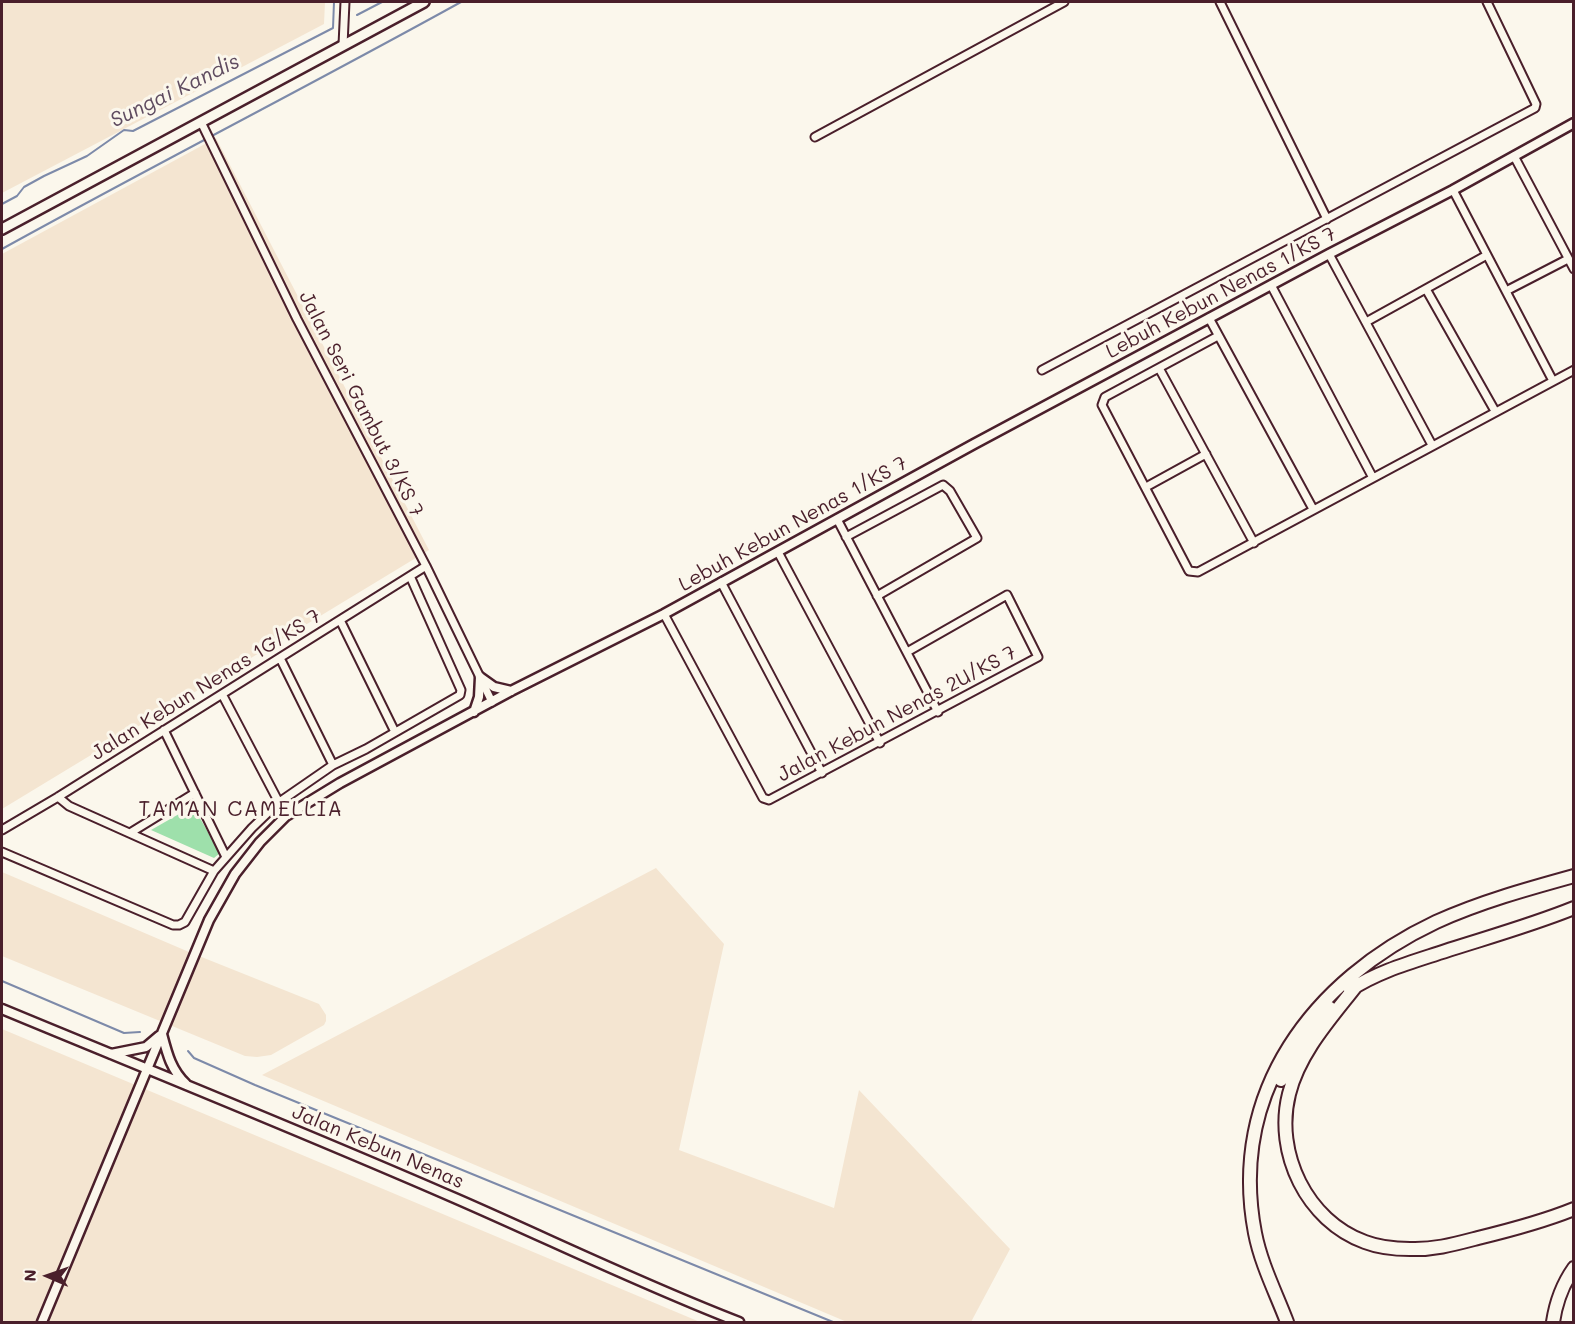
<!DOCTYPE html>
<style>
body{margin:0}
#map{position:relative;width:1575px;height:1324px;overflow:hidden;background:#fbf7ec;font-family:Mali,sans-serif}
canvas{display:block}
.frame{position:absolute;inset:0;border:3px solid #4a1f2b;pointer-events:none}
.north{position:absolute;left:18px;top:1246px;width:60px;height:60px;-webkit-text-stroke:4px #fbf7ec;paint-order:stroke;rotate:272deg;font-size:16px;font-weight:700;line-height:24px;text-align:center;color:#4a1f2b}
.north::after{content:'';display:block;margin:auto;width:21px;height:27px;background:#4a1f2b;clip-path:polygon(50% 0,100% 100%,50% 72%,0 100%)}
</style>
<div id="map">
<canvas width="1575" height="1324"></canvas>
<div class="frame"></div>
<div class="north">N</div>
</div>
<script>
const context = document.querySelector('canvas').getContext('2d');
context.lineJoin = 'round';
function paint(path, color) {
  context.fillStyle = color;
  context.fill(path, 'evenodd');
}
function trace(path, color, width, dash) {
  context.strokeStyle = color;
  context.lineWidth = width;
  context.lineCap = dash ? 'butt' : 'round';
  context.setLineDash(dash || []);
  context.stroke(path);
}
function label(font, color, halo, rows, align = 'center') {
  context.font = font + ' Mali,sans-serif';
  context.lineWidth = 6;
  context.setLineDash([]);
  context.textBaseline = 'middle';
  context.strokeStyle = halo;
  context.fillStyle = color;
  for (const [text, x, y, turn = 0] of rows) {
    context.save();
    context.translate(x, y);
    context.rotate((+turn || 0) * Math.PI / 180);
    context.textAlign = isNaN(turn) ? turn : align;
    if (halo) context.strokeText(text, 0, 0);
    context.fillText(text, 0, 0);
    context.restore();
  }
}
const built = new Path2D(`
 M2,2H325L324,24L2,193Z
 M216,138L429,550L2,809V254Z
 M656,868L724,944L679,1150L834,1208L859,1090L1010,1249L971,1322H847L262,1075Z
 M2,872L189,952L319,1004L326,1015V1021L324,1025L271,1055L257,1057L245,1056L2,956Z
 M2,1029L700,1322H2Z`);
const green = new Path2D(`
 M193,806L220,853L214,858L151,830Z`);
const stream = new Path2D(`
 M357,15L382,2
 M2,204L17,196L24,187L44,176L87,156L124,130L133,131L333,28L334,2
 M2,249C154,165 309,86 461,2
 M2,981L124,1033L140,1032
 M188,1051L194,1058L255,1085L833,1322`);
const minor = new Path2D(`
 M1220,2L1327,219
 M343,45L345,2
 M201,122L297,319L426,566L492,702
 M815,137L1064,2
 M1514,156L1574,269
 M1453,190L1553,381
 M1329,254L1432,445
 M1271,285L1373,478
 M1426,289L1495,411
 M1506,291L1568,259
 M1209,318L1313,509
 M1366,322L1487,255
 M1218,336L1105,397L1102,405L1189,571L1198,572L1574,370
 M1159,368L1254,543
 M1042,370L1535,108L1536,104L1487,2
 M1146,487L1206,454
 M837,519L938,712
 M846,537L943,485L950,491L977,538L877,596
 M778,552L880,743
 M721,582L822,773
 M664,614L763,798L769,800L1038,657L1007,595L907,652
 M340,620L395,732
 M280,658L333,765
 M222,694L286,816
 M164,730L226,857
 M58,797L69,806L214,871
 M2,830L58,797L426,566
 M130,833L195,793
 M2,852L173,925H179L185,922L214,871L252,828L278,803L333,765L366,749L460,695L461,690L410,576`);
const tertiary = new Path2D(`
 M480,677L494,687L511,691
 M474,712L479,697L480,677
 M2,1009C154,1072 306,1133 457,1199C551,1240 643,1285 739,1322
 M162,1034C167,1053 171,1070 186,1084
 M111,1054L146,1047L159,1036
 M42,1322L209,920L235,874L260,842L286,816L340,783L511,691L664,614L974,444L1329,254L1453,190L1574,123`);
const secondary = new Path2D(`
 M2,229L424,2`);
const motorway = new Path2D(`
 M1356,986C1331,1018 1299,1053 1289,1094C1274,1153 1307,1221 1365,1242C1378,1247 1397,1249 1410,1249C1434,1250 1455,1244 1478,1238C1511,1230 1542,1222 1574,1209
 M1350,990C1374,974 1402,965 1430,956C1478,940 1527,927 1574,908
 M1281,1080L1302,1041L1330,1008
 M1287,1322C1276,1293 1261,1264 1255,1233C1228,1092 1313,980 1436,922C1480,902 1527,889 1574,876
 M1553,1322C1556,1302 1562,1285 1574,1268`);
const streetNames = [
 ["Lebuh Kebun Nenas 1/KS 7",1221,293,-28],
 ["Jalan Seri Gambut 3/KS 7",361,404,63],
 ["Lebuh Kebun Nenas 1/KS 7",793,524,-29],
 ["Jalan Kebun Nenas 1G/KS 7",206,685,-32],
 ["Jalan Kebun Nenas 2U/KS 7",897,714,-28],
 ["Jalan Kebun Nenas",378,1147,23]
];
const waterNames = [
 ["Sungai Kandis",175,91,-26]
];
const neighbourhoodNames = [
 ["TAMAN CAMELLIA",241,810]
];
paint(built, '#f4e5d1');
paint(green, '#9ee0ab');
trace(stream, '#7d8aa9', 2);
trace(minor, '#4a1f2b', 11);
trace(tertiary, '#4a1f2b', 13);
trace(secondary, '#4a1f2b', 14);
trace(motorway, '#4a1f2b', 16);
trace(minor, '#fbf7ec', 7);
trace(tertiary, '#fbf7ec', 8);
trace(secondary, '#fbf7ec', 9);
trace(motorway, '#fbf7ec', 12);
label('20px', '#4a1f2b', '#fbf7ec', streetNames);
label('italic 21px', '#5f4c60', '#fbf7ec', waterNames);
context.letterSpacing = '1.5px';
label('21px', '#4a1f2b', '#fbf7ec', neighbourhoodNames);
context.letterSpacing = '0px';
</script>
